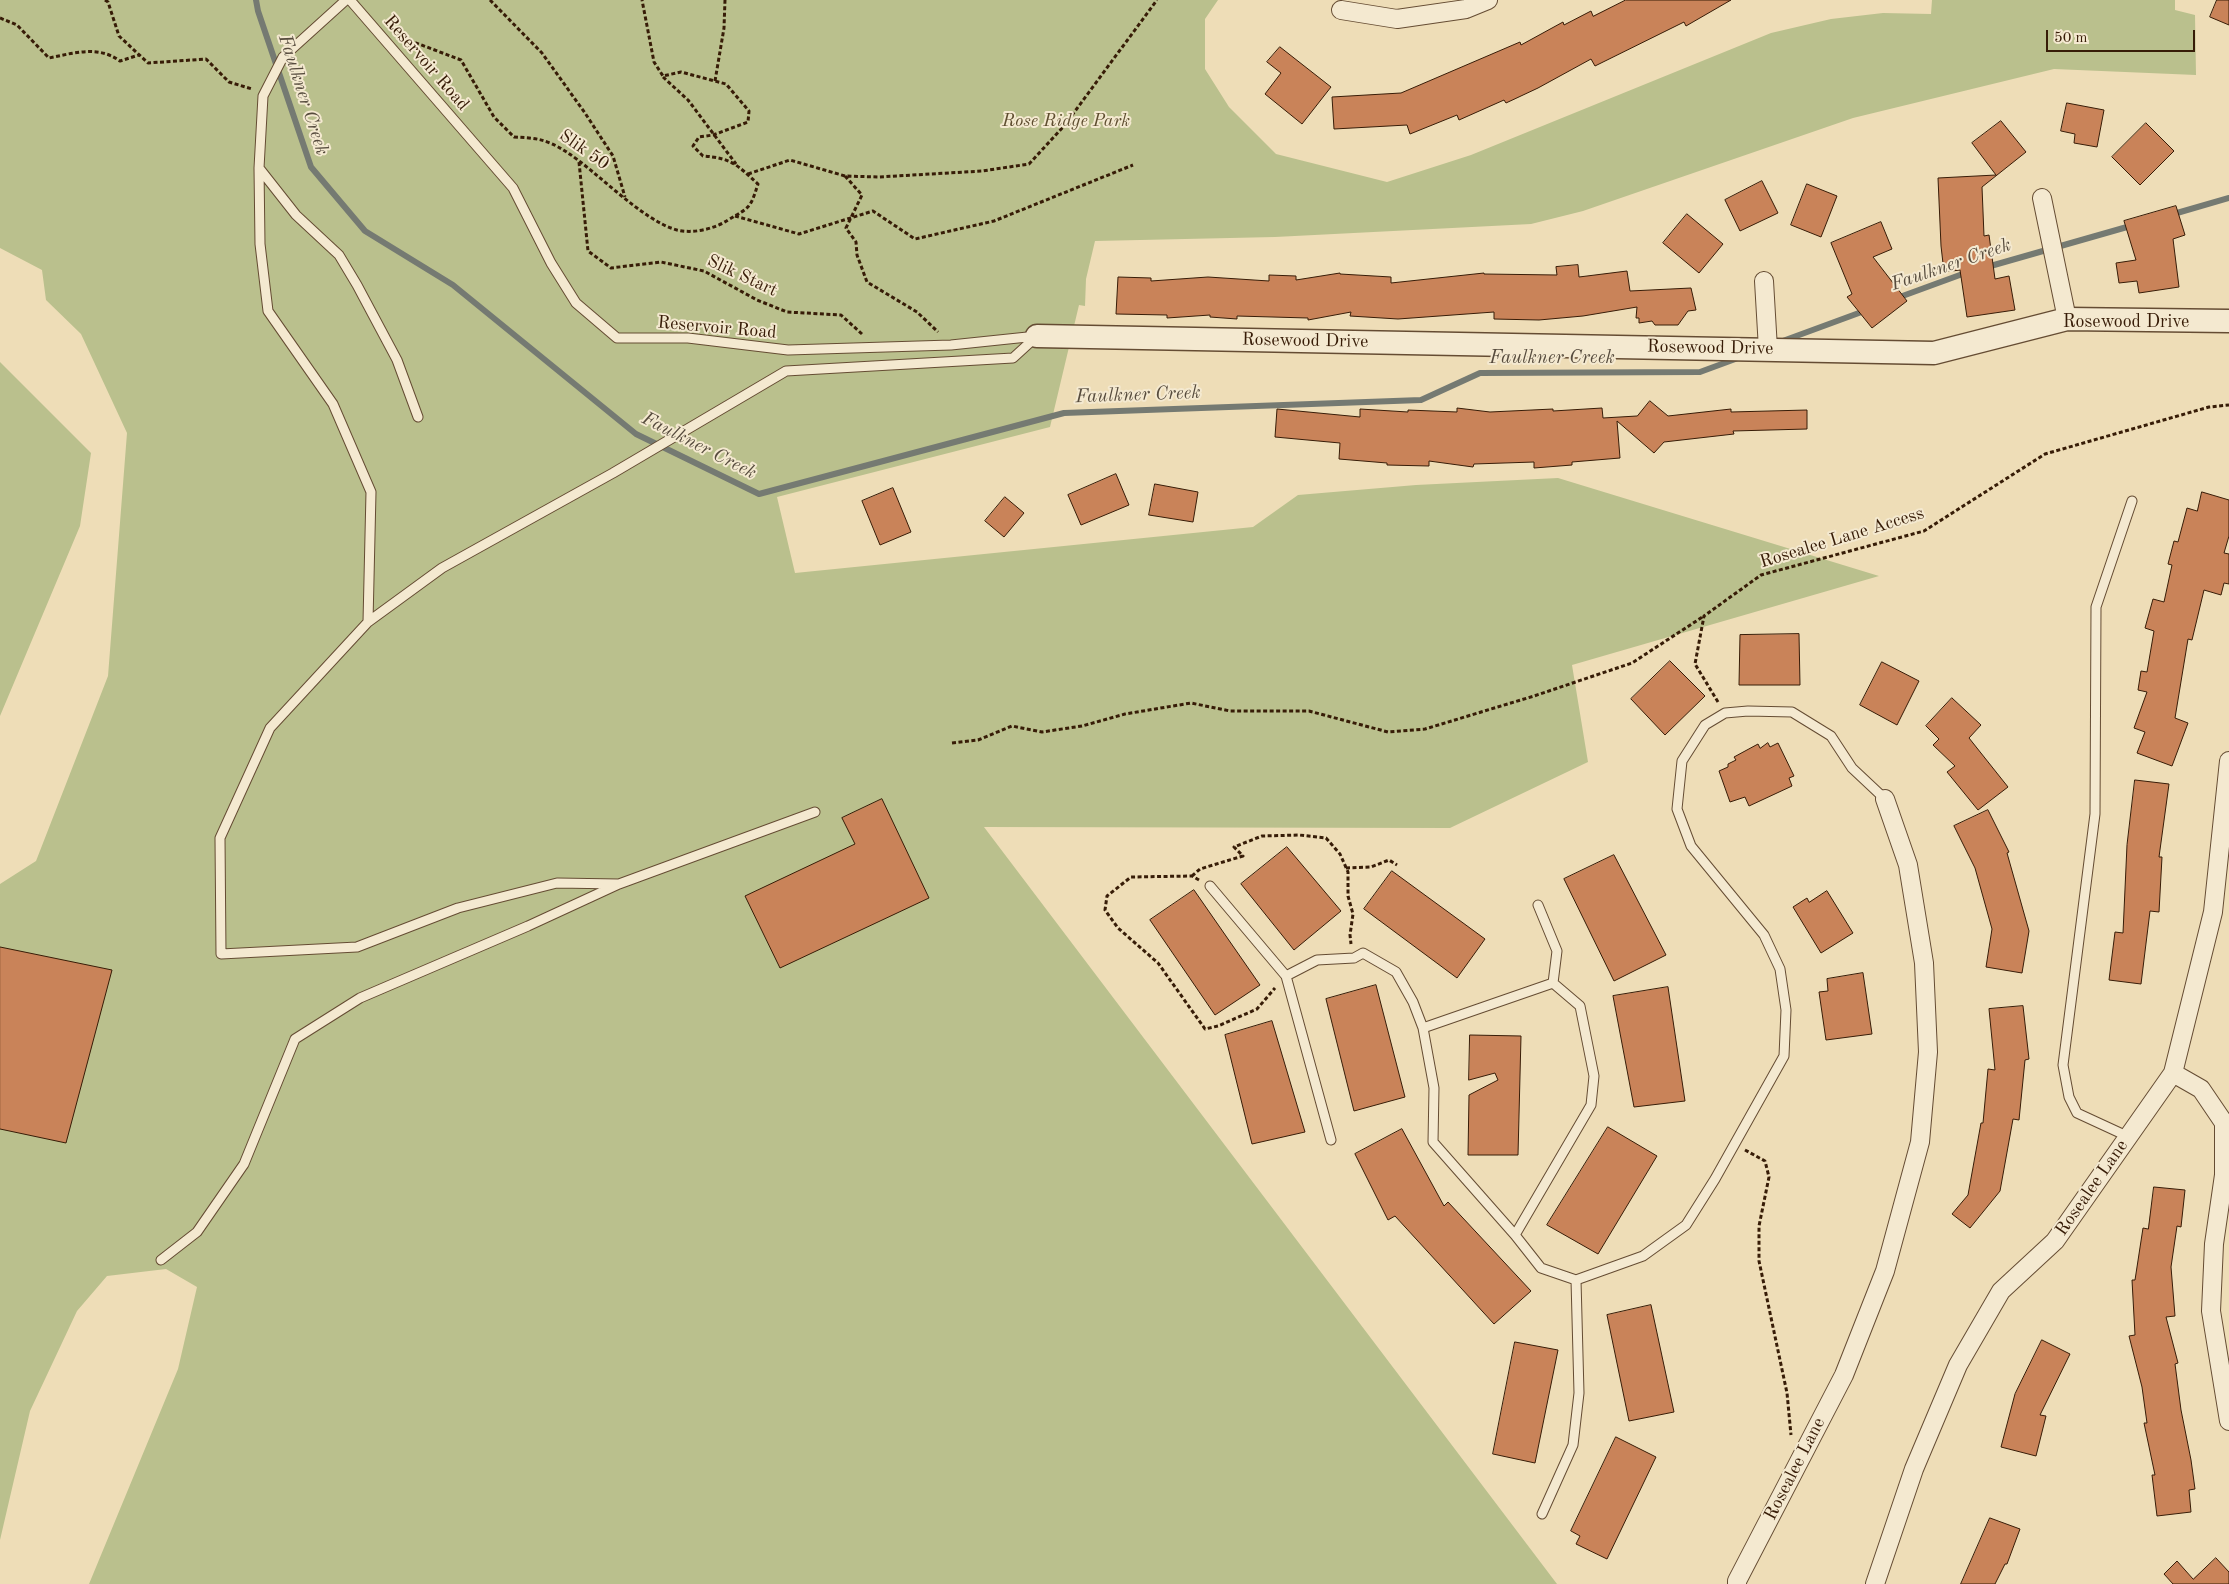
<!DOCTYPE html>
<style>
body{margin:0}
#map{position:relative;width:2229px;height:1584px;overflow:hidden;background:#eeddb7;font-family:"Old Standard TT",serif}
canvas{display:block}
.scale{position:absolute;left:2046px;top:30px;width:149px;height:22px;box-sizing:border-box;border:2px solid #371c07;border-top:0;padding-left:6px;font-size:15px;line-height:18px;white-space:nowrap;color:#371c07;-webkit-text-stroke:4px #f4e9d0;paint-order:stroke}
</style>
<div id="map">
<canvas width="2229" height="1584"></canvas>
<div class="scale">50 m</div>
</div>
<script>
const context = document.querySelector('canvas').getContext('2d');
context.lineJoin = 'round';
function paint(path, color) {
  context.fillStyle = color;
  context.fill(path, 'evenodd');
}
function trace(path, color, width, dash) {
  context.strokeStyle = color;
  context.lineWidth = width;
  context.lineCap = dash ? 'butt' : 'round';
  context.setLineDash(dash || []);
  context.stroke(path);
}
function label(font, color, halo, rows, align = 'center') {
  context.font = font + ' "Old Standard TT",serif';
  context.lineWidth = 4;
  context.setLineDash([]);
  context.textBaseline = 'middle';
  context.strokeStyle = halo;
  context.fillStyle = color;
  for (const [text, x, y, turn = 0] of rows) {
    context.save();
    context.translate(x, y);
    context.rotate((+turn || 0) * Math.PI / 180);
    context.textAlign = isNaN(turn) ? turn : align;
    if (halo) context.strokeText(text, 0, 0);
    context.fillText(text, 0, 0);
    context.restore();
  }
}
const green = new Path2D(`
 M0,0H1218L1205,19V69L1229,107L1276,154L1387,182L1471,155L1771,33L1831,19L1883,13L1931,14L1932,0H2175V10L2195,15L2196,75L2054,69L1853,118L1583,211L1531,224L1275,237L1095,241L1086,279L1085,306L1079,305L1050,427L777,497L795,573L1253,527L1298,495L1416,485L1558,478L1879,576L1572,665L1588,762L1450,828L984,827L1557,1584H89L178,1369L197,1287L166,1269L107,1276L77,1311L30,1411L0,1540V884L36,861L108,676L127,433L81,334L46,300L42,270L0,248Z
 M0,362L91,453L80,526L0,716Z`);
const stream = new Path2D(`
 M256,0L258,11L311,167L365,231L453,285L636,434L759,494L1064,413L1421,400L1480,373L1700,372L1738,358
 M2170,215L2229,198
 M1987,267L2134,225
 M1897,298L1968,272
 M1780,342L1867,310`);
const building = new Path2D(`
 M1626,0H1731L1686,26L1684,22L1595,66L1591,59L1538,88L1506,103L1504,100L1459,120L1457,115L1410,134L1407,125L1334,129L1332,97L1401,93L1520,42L1521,45L1563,22L1564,25L1591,11L1593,16Z
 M2217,0H2229V25L2210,17Z
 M1280,47L1331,87L1302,124L1265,94L1281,73L1267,62Z
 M2067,103L2104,110L2097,147L2074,143L2075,134L2061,131Z
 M2001,121L2026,152L1982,187L1984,236L1989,235L1995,279L2009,276L2015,310L1967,317L1960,270L1944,272L1941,246L1938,178L1996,175L1972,143Z
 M2146,123L2174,151L2140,185L2112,157Z
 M1762,181L1778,213L1740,231L1725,200Z
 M1807,184L1837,196L1821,237L1791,225Z
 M2176,206L2185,235L2173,239L2179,287L2139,293L2137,281L2119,283L2116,263L2136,260L2124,221Z
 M1687,214L1723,244L1699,273L1663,243Z
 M1881,222L1892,249L1873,257L1907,301L1872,328L1847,297L1852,294L1831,243Z
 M1578,265L1579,277L1627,271L1630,291L1691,288L1696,310L1688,311L1678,325H1655L1652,321L1639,323V318H1636L1637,307L1583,316L1539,320L1494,319V312L1398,319L1350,316L1351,312L1308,320V318L1237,316V319L1210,317V315L1167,318V315L1116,314L1118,277L1151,278V281L1208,277L1269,281V275L1296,276V280L1340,273V274L1391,277V283L1484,273V274L1557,275L1556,267Z
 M1650,401L1668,416L1731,409V412L1807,410V429L1733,431L1734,434L1664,442L1654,453L1617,421L1620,458L1572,462V465L1534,468V462L1474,464L1473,467L1429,461V466L1387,465V463L1339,459L1340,443L1275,437L1277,409L1360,417V409L1408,412V410L1457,412V408L1490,412L1553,409V411L1602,408L1603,418L1637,416Z
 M1116,474L1129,505L1081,525L1068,495Z
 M1155,484L1198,492L1193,522L1149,515Z
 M893,488L911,532L880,545L862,501Z
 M2202,492L2229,500V536L2224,553L2229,554V584L2224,583L2221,595L2204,590L2192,640L2188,639L2175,718L2188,723L2172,766L2137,753L2145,732L2134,728L2147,692L2138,690L2141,671L2147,672L2154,631L2145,628L2153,599L2164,602L2172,565L2168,564L2174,541L2178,542L2187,508L2197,511Z
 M1005,497L1024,513L1004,537L985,521Z
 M1799,634L1800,685H1739L1740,635Z
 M1670,661L1705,696L1665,735L1631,699Z
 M1882,662L1919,681L1897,725L1860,705Z
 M1952,698L1981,725L1969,738L2008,787L1978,810L1947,772L1955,766L1933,745L1939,739L1926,726Z
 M1768,743L1770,747L1778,743L1794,776L1789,778L1792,786L1749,806L1745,797L1730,802L1719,771L1728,767V764L1736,760L1734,757L1758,744L1760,748Z
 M2135,780L2169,784L2159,857H2162L2159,912L2150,911L2141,984L2109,980L2115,932L2123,933L2127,845Z
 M882,799L929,898L780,968L745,896L855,844L842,818Z
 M1988,810L2009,852L2007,853L2029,931L2022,973L1986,967L1992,929L1975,868L1954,826Z
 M1287,847L1341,911L1294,950L1241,884Z
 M1614,855L1666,955L1614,981L1564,879Z
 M1392,871L1485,939L1457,978L1364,909Z
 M1194,890L1260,985L1215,1015L1150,920Z
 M1827,891L1853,933L1821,953L1793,907L1807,898L1809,902Z
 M0,947L112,970L66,1143L0,1129Z
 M1863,973L1872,1034L1826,1040L1819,992L1828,991L1827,979Z
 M1376,985L1405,1097L1354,1111L1326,999Z
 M1668,987L1685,1101L1634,1107L1613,996Z
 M2023,1006L2029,1059L2025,1060L2019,1120L2013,1119L2000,1191L1970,1228L1952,1214L1968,1195L1981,1123H1983L1988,1069L1995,1070L1989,1009Z
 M1272,1021L1305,1132L1252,1144L1225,1035Z
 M1470,1035L1521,1036L1518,1155H1468L1469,1095L1498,1080L1495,1073L1469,1080Z
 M1608,1127L1657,1156L1598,1254L1547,1225Z
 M1402,1129L1444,1206L1448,1202L1531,1291L1494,1324L1395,1216L1388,1220L1355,1154Z
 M2154,1187L2185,1190L2181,1227L2177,1226L2171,1267L2175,1316L2166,1317L2178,1363L2175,1364L2181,1410L2191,1460L2195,1489L2189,1490L2191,1512L2157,1516L2152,1475H2155L2144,1423H2147L2142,1387L2129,1336L2135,1335L2132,1280H2135L2143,1228L2148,1229Z
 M1651,1305L1674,1412L1629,1421L1607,1315Z
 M2042,1340L2070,1354L2040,1415L2046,1416L2036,1456L2001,1447L2015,1394Z
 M1515,1342L1558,1350L1535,1463L1493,1454Z
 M1616,1437L1656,1457L1607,1559L1576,1544L1580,1536L1571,1531Z
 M1990,1518L2020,1529L2007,1564H2005L1995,1584H1961Z
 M2216,1558L2229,1572V1584H2173L2164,1574L2177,1561L2193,1579Z`);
const path = new Path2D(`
 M105,0L108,2L119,36L148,63L206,59L229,82L252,89
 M490,0L542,53L585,113L613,156L625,197
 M0,18L17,25L49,58C74,53 98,45 120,61L139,55
 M403,38L461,60L494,117L514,137C536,138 546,139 565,151C597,171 641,220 677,230C693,234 714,229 728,220C750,207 750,209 758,184C737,165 732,158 703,156L693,146L699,137L713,135L748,122L749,111L726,84L681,72L663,76L654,62L642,0
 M663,77L688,100L736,164
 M715,81L724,28L725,0
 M579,162L588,251L611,268L661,262L704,271L757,300L787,312L841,315L862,334
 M748,174L790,160L845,176L878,177L982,171L1029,164L1064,126L1157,0
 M845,176L862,195L846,228L856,242L857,255L867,282L917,312L938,332
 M735,216L799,234L873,211L915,239L994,221L1133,165
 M1718,702L1695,664L1704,616L1761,575L1924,531L2045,454L2209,407L2229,405
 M952,743L978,740L1012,726L1042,732L1082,726L1125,714L1191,703L1230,711H1309L1388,732L1425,729L1534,696L1632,663L1704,616
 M1346,868L1371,867L1389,860L1397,865
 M1192,876L1200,869L1243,856L1234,847L1262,836L1299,835L1326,838L1340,854L1348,872V896L1353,914L1350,935L1351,944
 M1199,880L1192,876L1131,877L1107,896L1105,910L1118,928L1158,963L1205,1029L1218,1026L1257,1009L1275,988
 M1745,1150L1765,1161L1769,1177L1759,1226V1261L1787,1393L1791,1435`);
const service = new Path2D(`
 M346,0L283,57L263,96L259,168L296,215L339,255L357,285L397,360L418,417
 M350,0L513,188L551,263L576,303L617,338H688L788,350L951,345L1037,336
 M259,168L260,244L268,311L333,404L371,492L368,622
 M619,884L815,812
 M1210,886L1286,976L1331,1140
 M1538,905L1557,951L1553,983
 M1286,976L1317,960L1354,958L1363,953L1396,972L1413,1002L1423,1028L1434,1088L1433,1142L1515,1235L1541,1268L1576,1280L1579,1393L1573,1445L1542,1514
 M1423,1028L1553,983L1580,1006L1594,1076L1591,1105L1515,1235
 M2129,1137L2077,1113L2069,1097L2063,1065L2095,814L2096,607L2132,501
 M161,1260L197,1232L244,1164L295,1039L360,998L528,926L619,884L557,883L458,908L357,947L221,954L220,838L270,728L368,622L442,568L613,473L786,371L1013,358L1037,336
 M1576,1280L1643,1256L1686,1225L1715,1179L1784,1056L1786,1010L1780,969L1764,935L1691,846L1677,809L1682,761L1705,725L1725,713L1748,711L1792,712L1831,736L1852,768L1885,799`);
const minor = new Path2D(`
 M1341,10L1397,19L1466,9L1488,0
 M2042,198L2067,319
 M1764,281L1768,349
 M2173,1073L2201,1089L2224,1123V1175L2214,1244L2211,1311L2229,1421
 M1737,1584V1581L1844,1375L1885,1271L1920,1142L1928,1052L1924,963L1908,865L1885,799
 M1875,1584L1914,1469L1958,1365L2001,1291L2055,1241L2173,1073L2213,912L2229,761`);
const tertiary = new Path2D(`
 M1037,336L1934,353L2067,319L2229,321`);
const streetNames = [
 ["Reservoir Road",426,63,49],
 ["Slik 50",584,150,35],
 ["Slik Start",742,276,25],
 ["Rosewood Drive",2126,322],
 ["Reservoir Road",717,328,5],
 ["Rosewood Drive",1305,341,1],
 ["Rosewood Drive",1710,348,1],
 ["Rosealee Lane Access",1842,538,-17],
 ["Rosealee Lane",2092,1188,-55],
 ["Rosealee Lane",1795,1469,-63]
];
const parkNames = [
 ["Rose Ridge Park",1066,121]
];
const waterNames = [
 ["Faulkner Creek",303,95,72],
 ["Faulkner Creek",1951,265,-19],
 ["Faulkner Creek",1552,358],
 ["Faulkner Creek",1138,395,-2],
 ["Faulkner Creek",699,446,27]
];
paint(green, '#bac08d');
trace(stream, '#757a72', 6);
paint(building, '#c98359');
trace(building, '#371c07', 1);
trace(service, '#654c33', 11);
trace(minor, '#654c33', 20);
trace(tertiary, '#654c33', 25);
trace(path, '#371c07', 3, [4, 2.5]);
trace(service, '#f4e9d0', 9);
trace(minor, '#f4e9d0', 18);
trace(tertiary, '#f4e9d0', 22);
label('18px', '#371c07', '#f4e9d0', streetNames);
label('italic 18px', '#5e4d2f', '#f4e9d0', parkNames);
label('italic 19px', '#564b3d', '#f4e9d0', waterNames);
</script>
